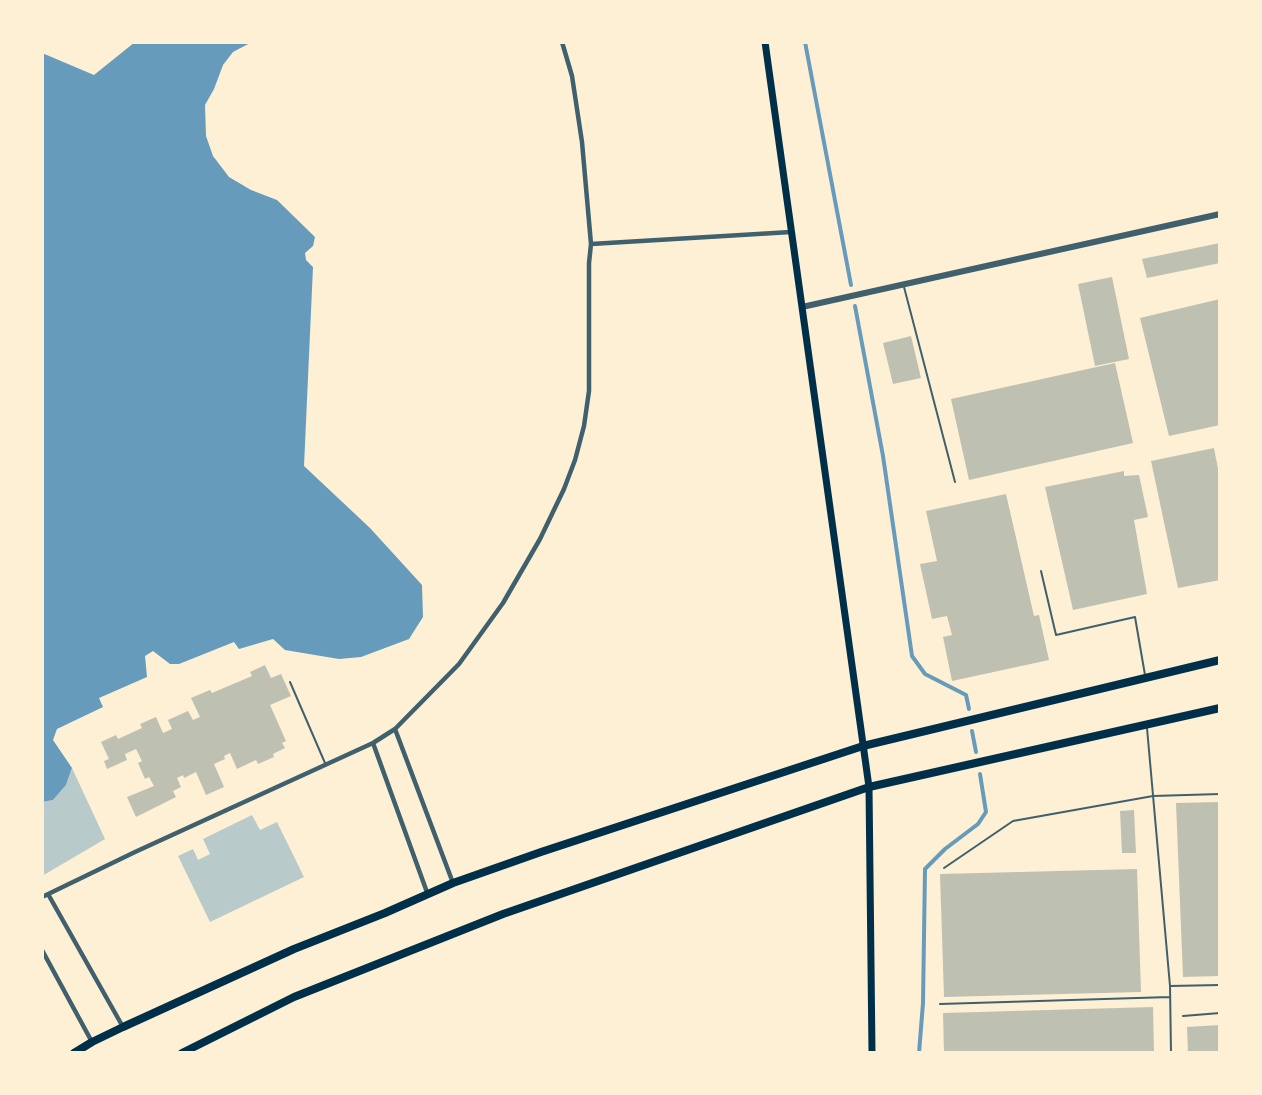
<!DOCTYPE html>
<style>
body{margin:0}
#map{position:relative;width:1262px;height:1095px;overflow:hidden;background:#fdf0d5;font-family:Inter,sans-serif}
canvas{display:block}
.frame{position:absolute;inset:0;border:44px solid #fdf0d5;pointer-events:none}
</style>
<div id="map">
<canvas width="1262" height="1095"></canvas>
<div class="frame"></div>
</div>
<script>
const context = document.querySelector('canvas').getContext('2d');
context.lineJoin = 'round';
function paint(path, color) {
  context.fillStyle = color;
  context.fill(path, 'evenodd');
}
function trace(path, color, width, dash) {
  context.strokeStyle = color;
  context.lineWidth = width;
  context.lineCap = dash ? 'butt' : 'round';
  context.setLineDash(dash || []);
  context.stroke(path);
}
const green = new Path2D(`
 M72,768L105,839L42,876V802L53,800L66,785Z
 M252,815L260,830L277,822L304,877L210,922L178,856L193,849L198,860L210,854L203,839Z`);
const water = new Path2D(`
 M135,42H252L233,52L223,65L214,89L205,105L206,136L213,156L229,177L251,190L277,200L315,237L313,246L305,253L306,260L313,267L304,466L370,528L422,585L423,617L409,639L361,657L339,659L285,650L273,639L239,649L234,642L179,664H170L153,651L145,656L147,677L99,698L103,707L57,729L53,740L72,768L66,785L53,800L42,802V53L94,75Z`);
const stream = new Path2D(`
 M805,42L851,285
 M855,306L883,456L912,656L925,674L966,695L969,709
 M972,731L976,752
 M919,1053L923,1003L925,869L945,849L978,824L986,812L980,774`);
const building = new Path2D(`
 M1220,243V263L1147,278L1142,259Z
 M1112,277L1129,359L1095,366L1078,284Z
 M1220,299V425L1169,436L1140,318Z
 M911,336L921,378L893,384L883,343Z
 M1115,363L1133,443L969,480L951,399Z
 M1214,448L1220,479V580L1178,588L1151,461Z
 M1124,471V476L1139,475L1148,517L1134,520L1147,594L1073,610L1045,487Z
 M1006,494L1034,616L1039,615L1049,660L952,681L943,637L952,635L947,616L932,619L920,564L937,561L926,511Z
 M265,665L271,678L281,674L291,696L270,705L286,741L282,743L285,748L273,754L274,757L258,764L256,760L237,769L230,753L224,756L225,759L214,764L224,787L206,795L196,772L184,778L183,775L177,778L181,787L173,791L176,797L136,817L127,797L154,786L149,777L145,779L138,763L142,761L136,749L125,754L127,760L107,769L104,761L109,759L101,742L116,735L118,739L142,728L140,724L156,717L163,733L172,729L168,720L188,711L193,720L200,717L191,698L210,690L212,693L252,676L250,672Z
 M1220,802V976L1183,977L1176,803Z
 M1134,810L1136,853H1122L1120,811Z
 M1137,869L1141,992L944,997L940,874Z
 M1153,1007L1154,1053H944L943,1013Z
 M1220,1025V1053H1188L1187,1027Z`);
const service = new Path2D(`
 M904,287L955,482
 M1041,571L1056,635L1135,617L1145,675
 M290,682L325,763
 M1147,728L1170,986L1171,1053
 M944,868L1013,821L1153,796L1220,794
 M1170,986L1220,985
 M940,1004L1170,997
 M1183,1016L1220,1013`);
const minor = new Path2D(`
 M591,244L791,232
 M395,729L453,883
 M373,743L428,895
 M48,894L123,1027
 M42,897L135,852L373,743L395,729L459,664L503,603L540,539L564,489L575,460L584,426L589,391V263L591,244L582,142L572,76L562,42
 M42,950L92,1042`);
const tertiary = new Path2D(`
 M802,307L1220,214`);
const secondary = new Path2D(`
 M765,42L869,787L872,1053`);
const trunk = new Path2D(`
 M74,1053L92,1042L123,1027L294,949L385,913L453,883L541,852L863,746L1220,660
 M182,1053L294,997L503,914L869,787L1220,708`);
paint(green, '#b9caca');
paint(water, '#669bbc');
trace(stream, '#669bbc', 4);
paint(building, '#bec0b2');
trace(service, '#3f606c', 2);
trace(minor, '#3f606c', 4.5);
trace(tertiary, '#3f606c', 6);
trace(secondary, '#003049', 7);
trace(trunk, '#003049', 8);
</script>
